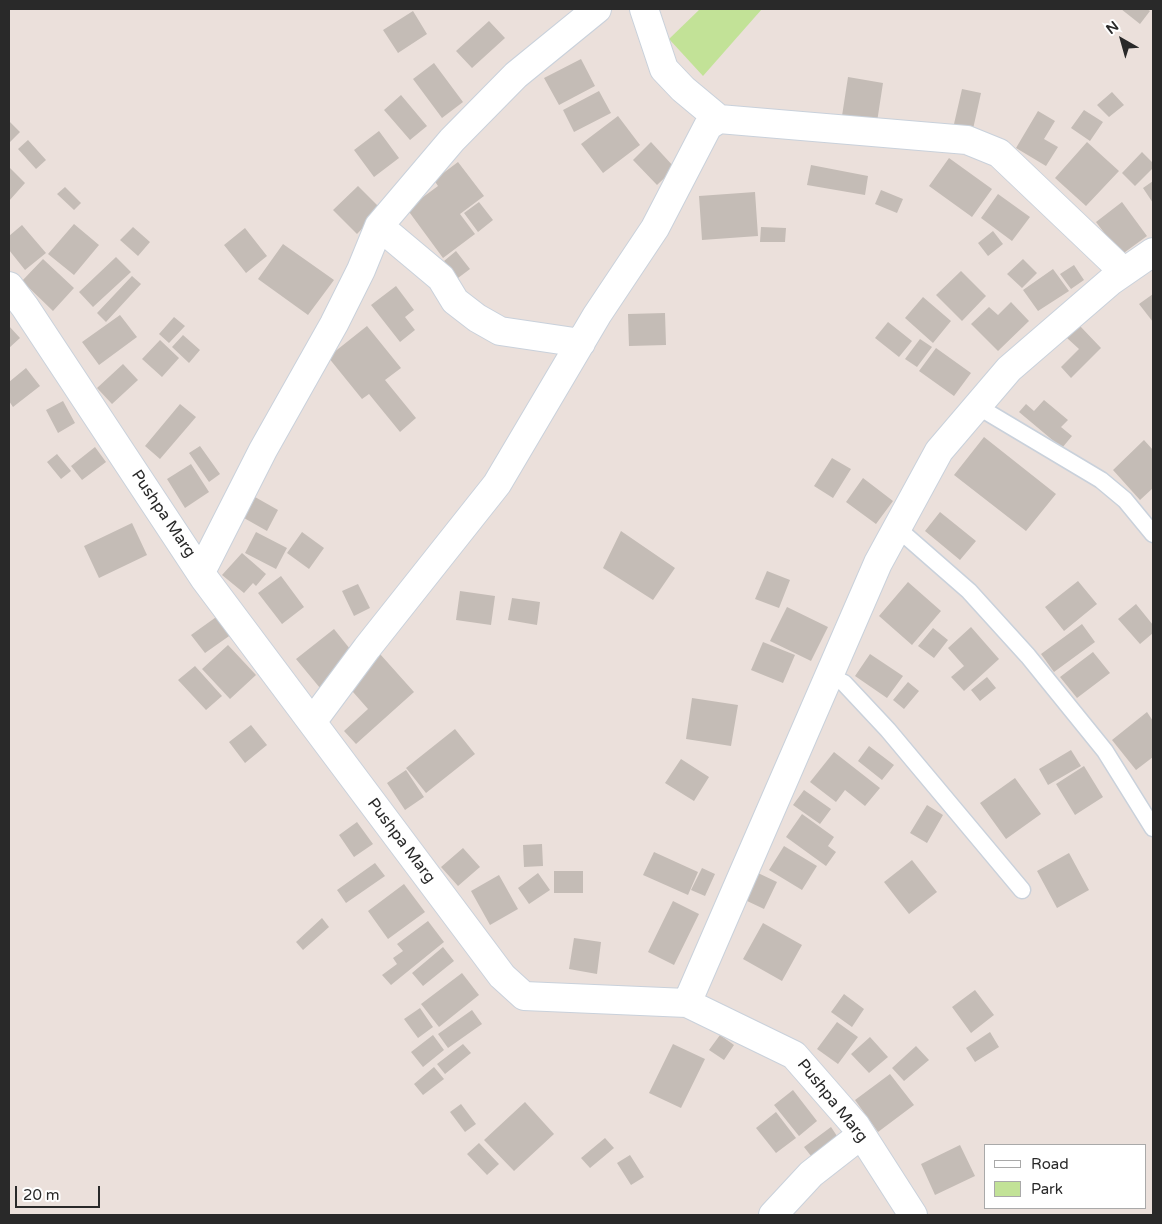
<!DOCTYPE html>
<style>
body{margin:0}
#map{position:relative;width:1162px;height:1224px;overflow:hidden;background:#ebe0db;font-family:"Varela Round",sans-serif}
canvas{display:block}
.frame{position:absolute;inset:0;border:10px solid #292929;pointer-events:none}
.legend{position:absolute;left:984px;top:1144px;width:162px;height:65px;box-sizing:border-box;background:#fff;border:1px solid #a9a9a9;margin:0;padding:6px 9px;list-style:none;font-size:15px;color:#292929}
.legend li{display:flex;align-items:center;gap:10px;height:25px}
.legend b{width:25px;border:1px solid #a9a9a9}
.north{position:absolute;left:1097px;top:15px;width:50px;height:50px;-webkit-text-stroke:4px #fff;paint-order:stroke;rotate:322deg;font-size:14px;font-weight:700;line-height:20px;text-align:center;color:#292929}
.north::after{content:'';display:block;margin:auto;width:18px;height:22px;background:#292929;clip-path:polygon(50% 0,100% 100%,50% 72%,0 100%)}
.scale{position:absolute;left:15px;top:1186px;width:85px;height:22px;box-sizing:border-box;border:2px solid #292929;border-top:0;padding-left:6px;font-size:15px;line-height:18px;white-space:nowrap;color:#292929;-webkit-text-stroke:4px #fff;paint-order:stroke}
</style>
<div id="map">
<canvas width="1162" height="1224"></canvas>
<div class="frame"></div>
<ul class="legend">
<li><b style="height:6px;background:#fff"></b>Road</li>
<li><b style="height:14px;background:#c2e297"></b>Park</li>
</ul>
<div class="north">N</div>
<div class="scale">20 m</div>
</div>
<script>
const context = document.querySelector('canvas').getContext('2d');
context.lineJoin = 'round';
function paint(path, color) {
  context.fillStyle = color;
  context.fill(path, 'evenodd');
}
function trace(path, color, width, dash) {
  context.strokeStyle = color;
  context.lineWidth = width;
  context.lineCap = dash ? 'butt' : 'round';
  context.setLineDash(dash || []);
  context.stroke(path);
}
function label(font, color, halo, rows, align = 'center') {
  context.font = font + ' "Varela Round",sans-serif';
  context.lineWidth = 5;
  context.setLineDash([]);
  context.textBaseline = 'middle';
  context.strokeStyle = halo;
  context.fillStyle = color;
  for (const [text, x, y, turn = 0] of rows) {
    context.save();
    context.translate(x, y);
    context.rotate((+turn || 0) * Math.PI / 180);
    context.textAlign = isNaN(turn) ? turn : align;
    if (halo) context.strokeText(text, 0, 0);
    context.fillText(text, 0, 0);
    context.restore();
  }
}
const green = new Path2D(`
 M700,9H762L703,76L669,39Z`);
const building = new Path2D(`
 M1121,9H1147L1150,11L1140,24Z
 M413,11L427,34L398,53L383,30Z
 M489,21L505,38L472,68L456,51Z
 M581,59L595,86L559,105L544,78Z
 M434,63L463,102L442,118L413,79Z
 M848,77L883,83L877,122L842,116Z
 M962,89L981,93L973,129L954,124Z
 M599,91L611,113L574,132L563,110Z
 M1112,92L1124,105L1109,117L1097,105Z
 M401,95L427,126L410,140L384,110Z
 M1084,110L1103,122L1090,141L1071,128Z
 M1038,111L1055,121L1044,139L1058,147L1046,166L1016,148Z
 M618,116L640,145L603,173L581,144Z
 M9,121L20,132L9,143Z
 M379,131L399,158L374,177L354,150Z
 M28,140L46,160L36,169L18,149Z
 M651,142L675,168L657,185L633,160Z
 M1087,142L1119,171L1086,206L1055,178Z
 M1142,152L1153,163V168L1135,186L1122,173Z
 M949,158L992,189L972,217L929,186Z
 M458,162L484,196L460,214L475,234L443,258L407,209L438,186L434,180Z
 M811,165L868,176L865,195L807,185Z
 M9,167L25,183L9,201Z
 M1153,181V203L1143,188Z
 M358,186L381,209L357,234L333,210Z
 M65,187L81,203L74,210L57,194Z
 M881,190L903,199L897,213L875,204Z
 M755,192L758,236L702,240L699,196Z
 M998,194L1030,217L1012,241L981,218Z
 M479,202L493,220L478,232L464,213Z
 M1122,202L1147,236L1121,255L1096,222Z
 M74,224L99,245L74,275L48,254Z
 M22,225L46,253L25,270L9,250V236Z
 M133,227L150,242L138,256L120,240Z
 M761,227L786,228L785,242H760Z
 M245,228L267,256L246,273L224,245Z
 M993,231L1003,244L988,256L978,243Z
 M283,244L334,280L308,315L258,279Z
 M456,251L470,269L458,278L444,261Z
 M116,257L131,272L93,307L79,292Z
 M43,259L74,288L53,311L22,281Z
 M1023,259L1037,273L1022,288L1007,274Z
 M1074,265L1084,280L1071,289L1060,274Z
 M1053,269L1069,291L1038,311L1023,290Z
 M961,271L986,296L962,321L936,295Z
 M132,276L141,284L106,322L97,313Z
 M396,286L414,310L405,317L415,330L400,342L371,305Z
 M1153,294V322L1139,304Z
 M923,297L951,321L933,343L905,318Z
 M1011,302L1029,321L998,351L971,324L989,307L998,315Z
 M665,313L666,345L629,346L628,314Z
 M120,315L137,337L99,365L82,342Z
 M174,317L185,326L169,343L159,334Z
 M888,322L912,341L899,357L875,338Z
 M9,326L20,338L9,348Z
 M367,326L401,368L385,380L416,418L400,432L369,394L362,399L328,357Z
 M1080,326L1101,348L1071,378L1061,367L1079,349L1067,338Z
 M183,335L200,350L189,363L172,347Z
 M920,339L932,347L917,367L905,359Z
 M160,340L179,358L162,377L142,359Z
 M936,348L971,373L954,396L919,371Z
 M123,364L138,380L112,404L97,388Z
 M26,368L40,386L13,407L9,401V382Z
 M1044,400L1068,420L1061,427L1072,436L1062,448L1019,412L1026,404L1034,411Z
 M63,401L75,423L58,433L46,410Z
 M180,404L196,417L160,459L145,446Z
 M984,437L1056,494L1026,531L954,475Z
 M1144,440L1153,450V488L1140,500L1113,470Z
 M200,446L220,474L209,482L189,453Z
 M95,447L106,462L82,480L71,466Z
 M57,454L71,471L61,479L47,462Z
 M832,458L851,469L833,498L814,486Z
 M191,464L209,492L185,508L167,479Z
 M863,478L893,501L876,524L846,502Z
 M255,497L278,510L267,531L244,518Z
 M940,512L976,541L960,560L925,531Z
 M132,523L147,555L99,578L84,546Z
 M621,531L675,568L653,600L603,568Z
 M256,532L287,548L276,569L245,553Z
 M302,532L324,548L309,569L287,553Z
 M242,553L266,574L256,586L253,583L244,593L222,575Z
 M767,571L790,580L779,608L755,599Z
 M281,576L304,607L282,624L258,593Z
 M1078,581L1097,604L1064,631L1045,607Z
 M908,582L941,611L912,645L879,616Z
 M358,584L370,608L354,616L342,591Z
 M460,591L495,596L491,625L456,620Z
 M512,598L540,602L537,625L508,620Z
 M1136,604L1153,625V633L1140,644L1118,619Z
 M787,607L828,627L811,661L770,641Z
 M219,615L232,634L205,653L191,635Z
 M1082,624L1095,642L1054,672L1041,654Z
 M971,627L999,659L964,691L951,677L964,666L948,648Z
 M933,628L948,640L934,658L918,646Z
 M334,629L358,659L320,688L296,659Z
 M763,642L795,655L783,683L751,670Z
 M228,645L256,675L230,699L202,669Z
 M1093,652L1110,673L1077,698L1060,677Z
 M380,654L414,692L356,744L344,731L368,709L346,684Z
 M870,654L903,676L887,698L855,676Z
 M195,666L222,696L206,710L178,680Z
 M987,677L996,688L980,701L971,690Z
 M908,682L919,691L904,709L893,700Z
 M692,698L738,705L731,746L686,739Z
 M1147,712L1153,721V757L1136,770L1112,740Z
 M251,725L267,745L245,763L229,742Z
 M455,729L475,754L426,793L406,768Z
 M869,746L894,765L882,780L858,761Z
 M1071,750L1081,766L1048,785L1039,769Z
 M834,752L880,788L865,806L845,790L836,802L810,782Z
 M681,759L709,777L694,801L665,783Z
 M1084,766L1103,797L1075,815L1056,784Z
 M406,770L424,797L405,810L387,783Z
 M1015,778L1041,814L1006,839L980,803Z
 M804,790L831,809L820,824L793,805Z
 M927,805L943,815L927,843L910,833Z
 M802,814L834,837L828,846L836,852L826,866L786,837Z
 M357,822L373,844L354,857L339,835Z
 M542,844L543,866L524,867L523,845Z
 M784,846L817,866L802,890L769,870Z
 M463,848L480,867L458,886L441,867Z
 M654,852L698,872L688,895L643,875Z
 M1069,853L1089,890L1057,908L1037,871Z
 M912,860L937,892L909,914L884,882Z
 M375,863L385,876L346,903L337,890Z
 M702,868L715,874L705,896L691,890Z
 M554,871H583V893H554Z
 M538,873L550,890L529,904L518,888Z
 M758,873L777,882L764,909L745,900Z
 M499,875L518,909L490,925L471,891Z
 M404,884L425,912L388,939L368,911Z
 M673,901L699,914L674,965L648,952Z
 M322,918L329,927L303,950L296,942Z
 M428,921L444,942L391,985L382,975L397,964L393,958L403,951L397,944Z
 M763,923L802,945L782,981L743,959Z
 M574,938L601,942L597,974L569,969Z
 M443,947L454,961L423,986L412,973Z
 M462,973L479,995L439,1027L421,1004Z
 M975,990L994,1015L971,1033L952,1007Z
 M844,994L864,1009L852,1027L831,1012Z
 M420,1008L433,1027L418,1038L404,1019Z
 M472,1010L482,1024L448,1048L438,1034Z
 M837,1022L858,1037L838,1064L817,1049Z
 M990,1032L999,1047L975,1062L966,1048Z
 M433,1035L444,1050L423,1067L411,1052Z
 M720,1035L734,1045L724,1060L709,1050Z
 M870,1037L888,1057L869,1073L851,1054Z
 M463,1044L471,1053L445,1074L437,1064Z
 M673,1044L705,1059L681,1108L649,1093Z
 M916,1046L929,1060L904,1081L892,1068Z
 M434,1067L444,1079L423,1095L414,1084Z
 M890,1074L914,1105L878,1132L855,1100Z
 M793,1090L817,1121L799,1136L774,1105Z
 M525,1102L554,1134L514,1171L484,1140Z
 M461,1104L476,1124L465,1132L450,1112Z
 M776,1112L796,1138L776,1153L756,1128Z
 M831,1127L837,1136L811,1156L804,1147Z
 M605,1138L614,1148L590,1168L581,1158Z
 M479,1143L499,1164L487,1175L467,1154Z
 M960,1145L975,1176L935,1195L921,1164Z
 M630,1155L644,1177L631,1185L617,1163Z`);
const service = new Path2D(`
 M977,406L1101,480L1125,500L1153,534
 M897,528L969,591L1028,656L1105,751L1153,828
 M829,676L844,683L888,730L1022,890`);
const minor = new Path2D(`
 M644,9L664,69L683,89L719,119L967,140L999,153L1124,272
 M379,226L441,278L455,301L477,318L500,331L581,343
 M9,286L25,307L204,578L502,976L524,996L687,1003L794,1055L856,1126L913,1215
 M201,572L263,450L334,324L361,270L379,226L452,140L516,75L597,9
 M312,722L367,648L497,484L597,315L655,228L708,126L719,119
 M687,1003L878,563L939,451L1009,369L1111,281L1153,252
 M773,1215L811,1174L861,1135`);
const streetNames = [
 ["Pushpa Marg",163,514,56],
 ["Pushpa Marg",401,841,53],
 ["Pushpa Marg",832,1101,51]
];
paint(green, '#c2e297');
paint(building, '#c4bcb6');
trace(service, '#c9d1db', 19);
trace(minor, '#c9d1db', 30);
trace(service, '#fff', 16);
trace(minor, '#fff', 28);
label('16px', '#292929', '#fff', streetNames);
</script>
